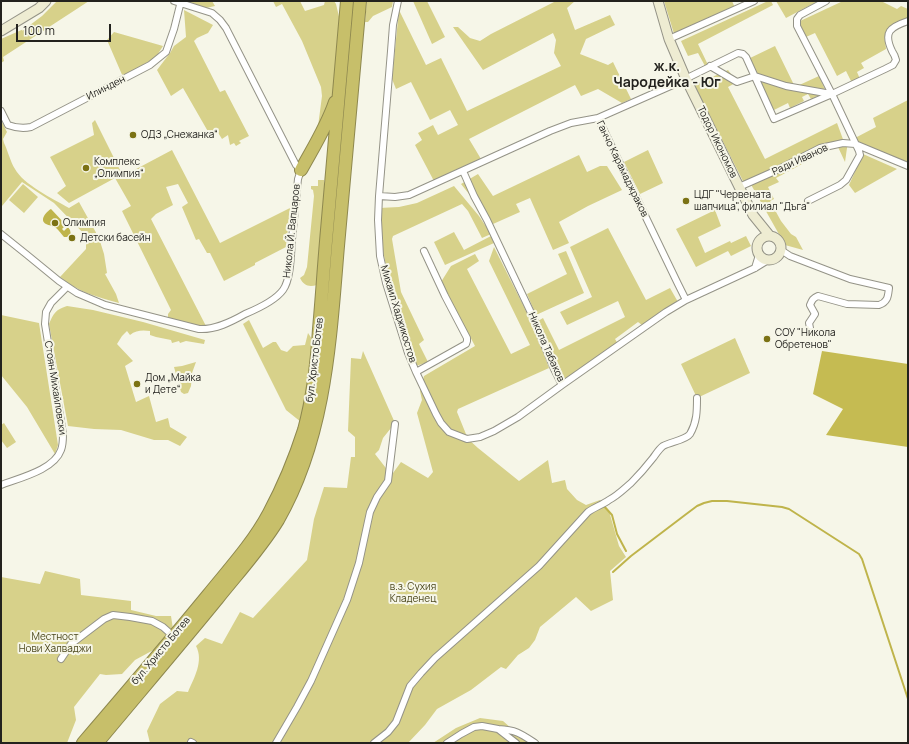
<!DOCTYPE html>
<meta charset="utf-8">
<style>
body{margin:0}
#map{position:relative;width:909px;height:744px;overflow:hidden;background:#f6f6e8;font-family:Manrope,sans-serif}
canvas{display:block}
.frame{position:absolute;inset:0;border:2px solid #23221e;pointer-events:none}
.scale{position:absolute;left:16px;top:24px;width:95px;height:18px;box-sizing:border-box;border:2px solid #23221e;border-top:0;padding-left:5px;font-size:12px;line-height:14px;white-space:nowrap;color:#23221e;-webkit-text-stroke:3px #f6f6e8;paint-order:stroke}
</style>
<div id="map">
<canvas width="909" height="744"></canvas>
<div class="frame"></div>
<div class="scale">100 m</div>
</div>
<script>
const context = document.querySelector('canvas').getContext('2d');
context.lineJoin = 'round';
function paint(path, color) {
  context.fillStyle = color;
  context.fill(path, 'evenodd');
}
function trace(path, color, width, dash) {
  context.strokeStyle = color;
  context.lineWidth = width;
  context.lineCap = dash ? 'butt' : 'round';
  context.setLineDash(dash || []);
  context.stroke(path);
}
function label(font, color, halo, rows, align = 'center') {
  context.font = font + ' Manrope,sans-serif';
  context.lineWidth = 4;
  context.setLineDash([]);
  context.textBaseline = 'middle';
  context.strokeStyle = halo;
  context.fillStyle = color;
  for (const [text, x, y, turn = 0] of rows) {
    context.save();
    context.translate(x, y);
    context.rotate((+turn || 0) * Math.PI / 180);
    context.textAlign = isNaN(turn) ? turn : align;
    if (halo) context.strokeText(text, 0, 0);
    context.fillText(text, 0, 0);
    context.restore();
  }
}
const green = new Path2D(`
 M57,1H89L3,57L4,61L1,63V39L26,28L42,16Z
 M184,1H212L215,6L206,8L183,2Z
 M273,1H300L305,11L324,5L325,1H334L336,4L341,25L336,87L331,110L317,134L322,96L321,87L302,41L282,4L276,7Z
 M352,1H356L346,108H344V99Z
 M367,1H393L392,7L373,16L368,22H365Z
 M413,1H427L445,37L432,44Z
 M556,1H575L567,8L575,30L610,15L615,25L586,39L580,54L608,65L613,62L631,99L622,103L598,89L581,96L575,85L469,139L481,159L435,183L415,145L422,140L418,133L433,125L438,135L458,125L450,110L430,120L411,82L396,89L392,79L399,10L426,65L441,58L467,111L561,66L554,53L556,40L553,33L483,70L453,27H458L470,38L480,41L491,34Z
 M664,1H732L736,10L675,37Z
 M768,1H771L773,5L698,44L708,65L705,66L698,53L688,56L681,41Z
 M776,1H818L786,18Z
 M843,1H881L897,9L901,6L908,9V18C900,21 886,26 885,36C884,40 886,45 886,49L861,63L864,68L857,72L860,79L852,83L846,71L837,76L815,33L806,37L798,22Z
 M184,10L213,25L208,33L197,38L194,41L220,92L225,90L249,136L239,141L241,143L236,146L234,143L230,145L228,135L222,139L217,131L210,135L183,88L171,96L157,70L170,53L174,46L186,37Z
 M114,32L163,46L156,57L123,77L107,40Z
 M775,46L795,87L819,76L826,92L811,99L808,94L802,97L804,101L790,108L788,103L774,110L748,59Z
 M728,70L737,82L728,87L765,159L837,123L844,142L848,141L845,162L838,147L828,150L776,178L779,182L768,187L774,199L770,201L781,221L791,234L796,237L803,250L785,245L749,181L744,183L694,85Z
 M908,100V163L858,142L855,138L876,127L873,118Z
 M1,120L7,132L3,139L4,143C8,151 10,161 15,169C23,184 53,199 69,208L79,202L99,238L104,254L107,273L105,274L116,294L119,303C97,297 78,292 60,277L86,249V240L88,238L54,203L22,182L2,206L1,205Z
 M95,120L123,176L172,150L220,243L290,208L286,247L255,263V265L224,281L210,253H207L199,239L196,240L182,207L188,203L178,184L166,187L173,205L156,214L151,219L207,328L180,322L168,318V314L171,310L122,211L131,206L115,178L69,203L57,193L66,186L50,157L94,135L92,123Z
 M648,150L663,183L640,194L624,162Z
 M863,154L897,169L855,193L849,185Z
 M579,155L587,172L600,166H607L622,190L588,206L559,222L569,243L553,250L530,198L516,204L520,212L493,224L461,184L478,174L493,196Z
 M318,180H324V198L317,285C309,287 304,286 300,278L304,275L307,267L314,196L313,190L311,189V186H318Z
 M23,184L38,197L24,213L9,200Z
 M454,186L479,216L491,234L482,238L468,211L462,204L393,236L392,239L401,292L424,340L419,344L428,362L416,366L393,301L383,251L379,208L399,207L417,203Z
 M715,210L721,226L698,237L705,253L730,241L731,243L746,236L751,246L731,256L728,251L696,267L676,229Z
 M608,228L646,300L670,288L678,302L642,325L638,322L615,339L618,344L569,379L562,378L544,337L538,321L543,318L559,350L625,317L618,301L567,325L560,312L592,297L570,247Z
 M454,232L464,250L491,236L494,243L445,265L434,242Z
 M494,247L533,325L549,368L458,409L457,412L468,439L478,448L519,481L548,460L552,483L565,480L567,489L577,500L586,505L600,500L609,511L619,546L626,557L610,571L613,600L591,611L576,597L540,627L535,640L529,648L518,655L506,669L501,667L471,690L437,709L425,725L408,743H150L147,731L160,704L177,691L188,692C194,678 204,661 196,646L205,638L222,644L240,612L253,618L307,560L314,519L324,487L347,488L351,457H355V437L348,431L351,358L361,359L363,351L395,423L383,438L379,450L375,454L389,472L393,473L401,462L428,478L433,472L417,413L422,400L420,391L424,376L475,346L441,282L451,266L475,254L479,261L467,269L511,354L530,345L489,261Z
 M566,251L584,293L536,315L527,294L567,274L558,254Z
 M67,306L93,310L143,322L205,340L204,344L186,341L180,343L179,341L172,343L171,340L156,337L150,335V331C143,330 136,330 130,335L127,331L122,336L117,344L133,361L125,366L136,402L149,396L156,422L168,418L170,427L187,437L180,446L168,440H154L121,430L94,429L68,426L49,324C54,313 55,310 67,306Z
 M1,315L39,323L58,445L55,454L27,407L1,375Z
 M249,320L263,348L273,342H276L281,350L287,352L293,346L305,345L308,333L316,345L301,422L286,410L243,324Z
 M735,338L750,373L697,398L681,364Z
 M196,362L192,373L191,386L188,393L184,394L181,392L174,367L182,366Z
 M4,423L16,442L7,448L1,440V425Z
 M45,571L80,579L81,595L131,601V610L156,616H171L173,629L159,647L135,660L122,674L106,675L100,674L74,707L76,720L67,743H1V577L40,584Z
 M480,718L503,721L528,743H433L456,728Z`);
const forest = new Path2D(`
 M822,351L908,364V447L826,435L843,409L813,394Z`);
const water = new Path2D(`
 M51,209L66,225L62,229L64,231L68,227L70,230L71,235L73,234L76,236C77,243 68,242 69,236L67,237H64C61,234 59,230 55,227C53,225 49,226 46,224C39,220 46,212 51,209Z`);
const stream = new Path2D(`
 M603,505L612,515L617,534L626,551
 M613,572L631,556L685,515L697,506L704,503L712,501H727L782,507L789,509L859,554L862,559L908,699`);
const street = new Path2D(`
 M398,1L393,25L391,51L379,196L378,220L380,256L386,283L408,353L416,372L466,344L467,341V338L445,296L424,251
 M826,1L800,15L797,19V26L832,94L885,69L893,65L896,60C895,56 894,54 892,51C883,32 890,27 908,21
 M669,39L754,1
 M710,66L737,82L755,76L786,86L831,94
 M1,111L8,125C16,128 22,129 31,127L150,65L166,52L174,29L181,1
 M598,118L675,84L738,53L743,54L746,57L774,119L832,94L859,151L860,155L846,180L840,185L808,201
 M463,171L474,196L487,220L533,317L554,369L562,385L666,312L686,300L755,268L768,260
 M739,187L775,171L820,148L834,145L843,143L855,144L908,166
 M379,196L395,197L409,195L550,131L571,123L598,118L678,284L686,300
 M1,234L26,254L59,281L77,293L105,305L199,329C215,330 231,322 245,314C257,309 275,301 283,290C291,279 291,253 292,239C294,219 296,199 298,179L301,170L296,165L226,28L220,20L212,13L174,1
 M781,250L790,256L850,279L889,288C888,296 888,302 879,305L847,304L818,296C813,298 812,300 810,305L815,314L809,323L810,328
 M755,268L759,255
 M416,372L436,414L441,423L449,432L467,439L480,437L494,431L518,417L562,385
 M1,485C19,478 54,470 61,450C63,445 63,439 63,434L45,324L46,312L51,303L67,287
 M61,659L71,644L104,619L113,615L130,617L152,621L163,627L172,635
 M498,729C516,730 520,733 535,743
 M191,742L193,743
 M276,743L297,707L311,681L347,600L359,563L370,512L377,497L388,481L395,424
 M374,743L388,732L396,722L410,686L421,673L435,658L539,566L588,512C595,507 602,505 609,500C617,496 624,489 631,483C639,475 646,467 653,458C656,454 659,449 663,446C670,442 686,440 690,434C697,422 697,411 697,398
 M447,743L461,734L474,727L482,726L498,729L516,743`);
const secondary = new Path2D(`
 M658,1L669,39L686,79L753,215L770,236
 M1,31L39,8L46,1
 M757 248a12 12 0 1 1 24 0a12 12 0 1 1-24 0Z`);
const highway = new Path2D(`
 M301,170C313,148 327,126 335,102
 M83,743C125,694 167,645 208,595C229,569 253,543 269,513C283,487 295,458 304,430C313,397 317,363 319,329C322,296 324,263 327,230C334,154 341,78 347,1
 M97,743C137,695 178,647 218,598C238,573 261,548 278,520C326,436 330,340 338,246C346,165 353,83 360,1`);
const markers = [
 [133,135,4,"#7b7214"],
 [86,168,4,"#7b7214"],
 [686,201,4,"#7b7214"],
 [55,223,4,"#7b7214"],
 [72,238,4,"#7b7214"],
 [767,339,4,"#7b7214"],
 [137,384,4,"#7b7214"]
];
const streetNames = [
 ["Илинден",106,88,-27],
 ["Тодор Икономов",717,142,64],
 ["Ради Иванов",800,160,-25],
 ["Ганчо Карамаджраков",622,169,64],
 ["Никола Й. Вапцаров",292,231,-84],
 ["Михаил Хаджикостов",398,314,73],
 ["Никола Табаков",546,347,66],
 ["бул. Христо Ботев",315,360,-83],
 ["Стоян Михайловски",55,388,81],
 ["бул. Христо Ботев",161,651,-50]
];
const poiNames = [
 ["ОДЗ „Снежанка“",141,135],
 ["Комплекс",94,162],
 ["„Олимпия“",94,174],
 ["ЦДГ \"Червената",694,195],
 ["шапчица\", филиал \"Дъга\"",694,207],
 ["Олимпия",63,223],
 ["Детски басейн",80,238],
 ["СОУ \"Никола",775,333],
 ["Обретенов\"",775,345],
 ["Дом „Майка",145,378],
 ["и Дете“",145,390]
];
const parkNames = [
 ["в.з. Сухия",413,587],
 ["Кладенец",413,599],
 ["Местност",55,637],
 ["Нови Халваджи",55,649]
];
const districtNames = [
 ["ж.к.",667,67],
 ["Чародейка - Юг",667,83]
];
paint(green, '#d7d18a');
paint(forest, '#c5bb52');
paint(water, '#bfb44b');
trace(stream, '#bfb44b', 2);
trace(street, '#949387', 8);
trace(secondary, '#949387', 11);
trace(highway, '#8e884f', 14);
trace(street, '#fff', 6);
trace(secondary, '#eeecd2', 9);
trace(highway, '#c7bf6a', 12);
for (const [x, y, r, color] of markers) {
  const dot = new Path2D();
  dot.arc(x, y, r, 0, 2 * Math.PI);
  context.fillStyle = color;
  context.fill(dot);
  trace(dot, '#f6f6e8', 1.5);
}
label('10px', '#23221e', '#f6f6e8', streetNames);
label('10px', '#23221e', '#f6f6e8', poiNames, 'left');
label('10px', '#4b471c', '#f6f6e8', parkNames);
label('bold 14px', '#23221e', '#f6f6e8', districtNames);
</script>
